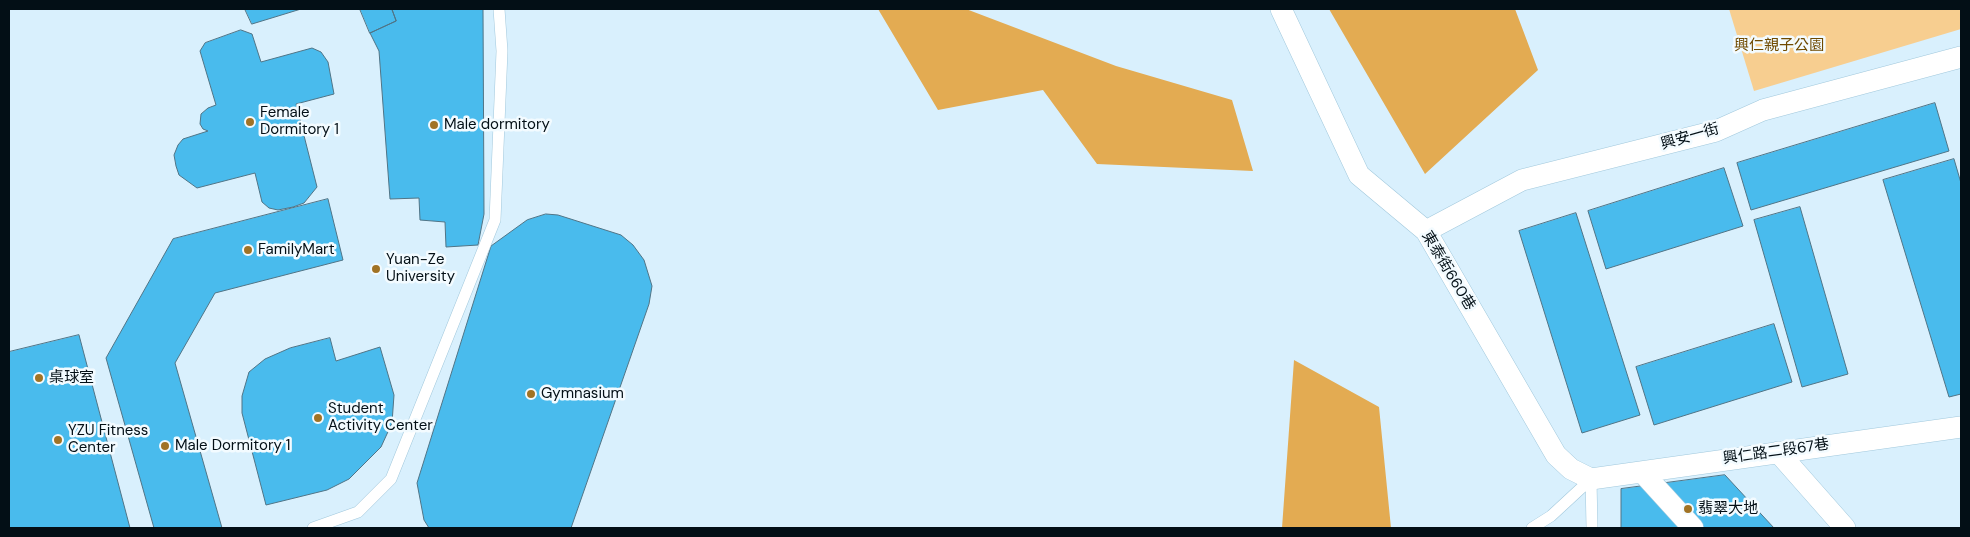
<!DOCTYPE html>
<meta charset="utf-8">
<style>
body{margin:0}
#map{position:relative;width:1970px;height:537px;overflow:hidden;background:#d9f0fd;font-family:"DM Sans",sans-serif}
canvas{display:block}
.frame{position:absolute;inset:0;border:10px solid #030f16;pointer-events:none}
</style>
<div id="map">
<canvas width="1970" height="537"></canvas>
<div class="frame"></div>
</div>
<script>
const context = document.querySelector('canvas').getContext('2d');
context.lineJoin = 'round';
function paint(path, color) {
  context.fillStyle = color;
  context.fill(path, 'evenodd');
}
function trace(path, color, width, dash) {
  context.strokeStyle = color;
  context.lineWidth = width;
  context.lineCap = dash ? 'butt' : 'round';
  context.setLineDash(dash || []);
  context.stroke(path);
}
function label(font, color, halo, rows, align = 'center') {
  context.font = font + ' "DM Sans","Noto Sans TC",sans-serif';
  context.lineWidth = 5;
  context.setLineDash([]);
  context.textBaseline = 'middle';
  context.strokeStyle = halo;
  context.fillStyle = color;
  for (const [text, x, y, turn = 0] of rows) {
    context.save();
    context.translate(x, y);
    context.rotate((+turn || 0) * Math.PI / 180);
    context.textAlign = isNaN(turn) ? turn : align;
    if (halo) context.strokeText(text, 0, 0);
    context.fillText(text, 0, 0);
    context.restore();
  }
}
const green = new Path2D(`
 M1729,9H1961V29L1754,91Z`);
const forest = new Path2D(`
 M878,9H966L1116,66L1232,100L1253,171L1097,164L1043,90L938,110Z
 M1329,9H1515L1538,70L1425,174Z
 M1294,360L1379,407L1391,528H1282Z`);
const building = new Path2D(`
 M245,9H301L252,24Z
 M360,9H392L396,21L370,33Z
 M392,9H483L484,214L478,245L446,247L445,222L420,220L419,198L390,199L379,51L370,33L396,21Z
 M241,30L252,34L261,62L312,48L321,52L328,62L334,94L296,104L317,187L304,203L293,207L278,210L269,208L262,202L255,173L197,188L179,175L176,166L174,155L178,145L183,139L208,131L203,129L200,124L201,114L208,108L216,105L200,51L205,43Z
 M1935,103L1949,151L1751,210L1737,163Z
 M1954,159L1961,183V394L1949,397L1883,180Z
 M1724,168L1743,226L1606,269L1588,211Z
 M328,199L343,260L215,293L175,363L222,528H154L106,358L173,239Z
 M1800,207L1848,374L1802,387L1754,220Z
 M1576,213L1640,415L1582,433L1519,231Z
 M546,214L558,215L621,235L633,245L644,260L652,286L649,304L571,528H429L424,520L417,483L491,246L527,220Z
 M1774,324L1792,382L1654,425L1636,367Z
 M79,335L130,528H9V352Z
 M330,338L336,361L380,347L394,395L392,423L381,447L349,479L327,490L266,505L242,413V396L249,372L265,359L290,348Z
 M1725,475L1774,528H1621V489Z`);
const lane = new Path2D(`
 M1591,479L1592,528
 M313,528L358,512L391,479L495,220L502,51L499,9
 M1532,528L1551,516L1591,479`);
const street = new Path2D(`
 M1281,9L1359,175L1426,231L1556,455L1571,469L1591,479L1961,427
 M1426,231L1522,180L1716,131L1763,110L1961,57
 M1778,452L1845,528
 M1642,472L1693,528`);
const markers = [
 [250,122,5,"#a17325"],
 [434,125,5,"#a17325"],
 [248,250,5,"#a17325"],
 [376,269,5,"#a17325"],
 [39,378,5,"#a17325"],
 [531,394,5,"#a17325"],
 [318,418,5,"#a17325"],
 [58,440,5,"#a17325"],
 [165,446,5,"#a17325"],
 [1688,509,5,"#a17325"]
];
const parkNames = [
 ["興仁親子公園",1779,46]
];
const poiNames = [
 ["Female",260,113],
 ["Dormitory 1",260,130],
 ["Male dormitory",444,125],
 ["FamilyMart",258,250],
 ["Yuan-Ze",386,260],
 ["University",386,277],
 ["桌球室",49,378],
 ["Gymnasium",541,394],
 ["Student",328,409],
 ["Activity Center",328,426],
 ["YZU Fitness",68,431],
 ["Center",68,448],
 ["Male Dormitory 1",175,446],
 ["翡翠大地",1698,509]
];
const streetNames = [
 ["興安一街",1690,137,-16],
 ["東泰街660巷",1448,271,59],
 ["興仁路二段67巷",1776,452,-8]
];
paint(green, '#f7ce90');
paint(forest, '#e3ab52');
paint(building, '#49bbed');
trace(building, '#507486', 1);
trace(lane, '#a1c8dc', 12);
trace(street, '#a1c8dc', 22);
trace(lane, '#fff', 11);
trace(street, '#fff', 21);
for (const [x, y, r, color] of markers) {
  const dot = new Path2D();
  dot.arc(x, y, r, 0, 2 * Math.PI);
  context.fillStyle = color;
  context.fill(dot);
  trace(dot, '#f3fbff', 2);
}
label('15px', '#6f4a00', '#f3fbff', parkNames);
label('15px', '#030f16', '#f3fbff', poiNames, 'left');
label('15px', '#030f16', '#f3fbff', streetNames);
</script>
